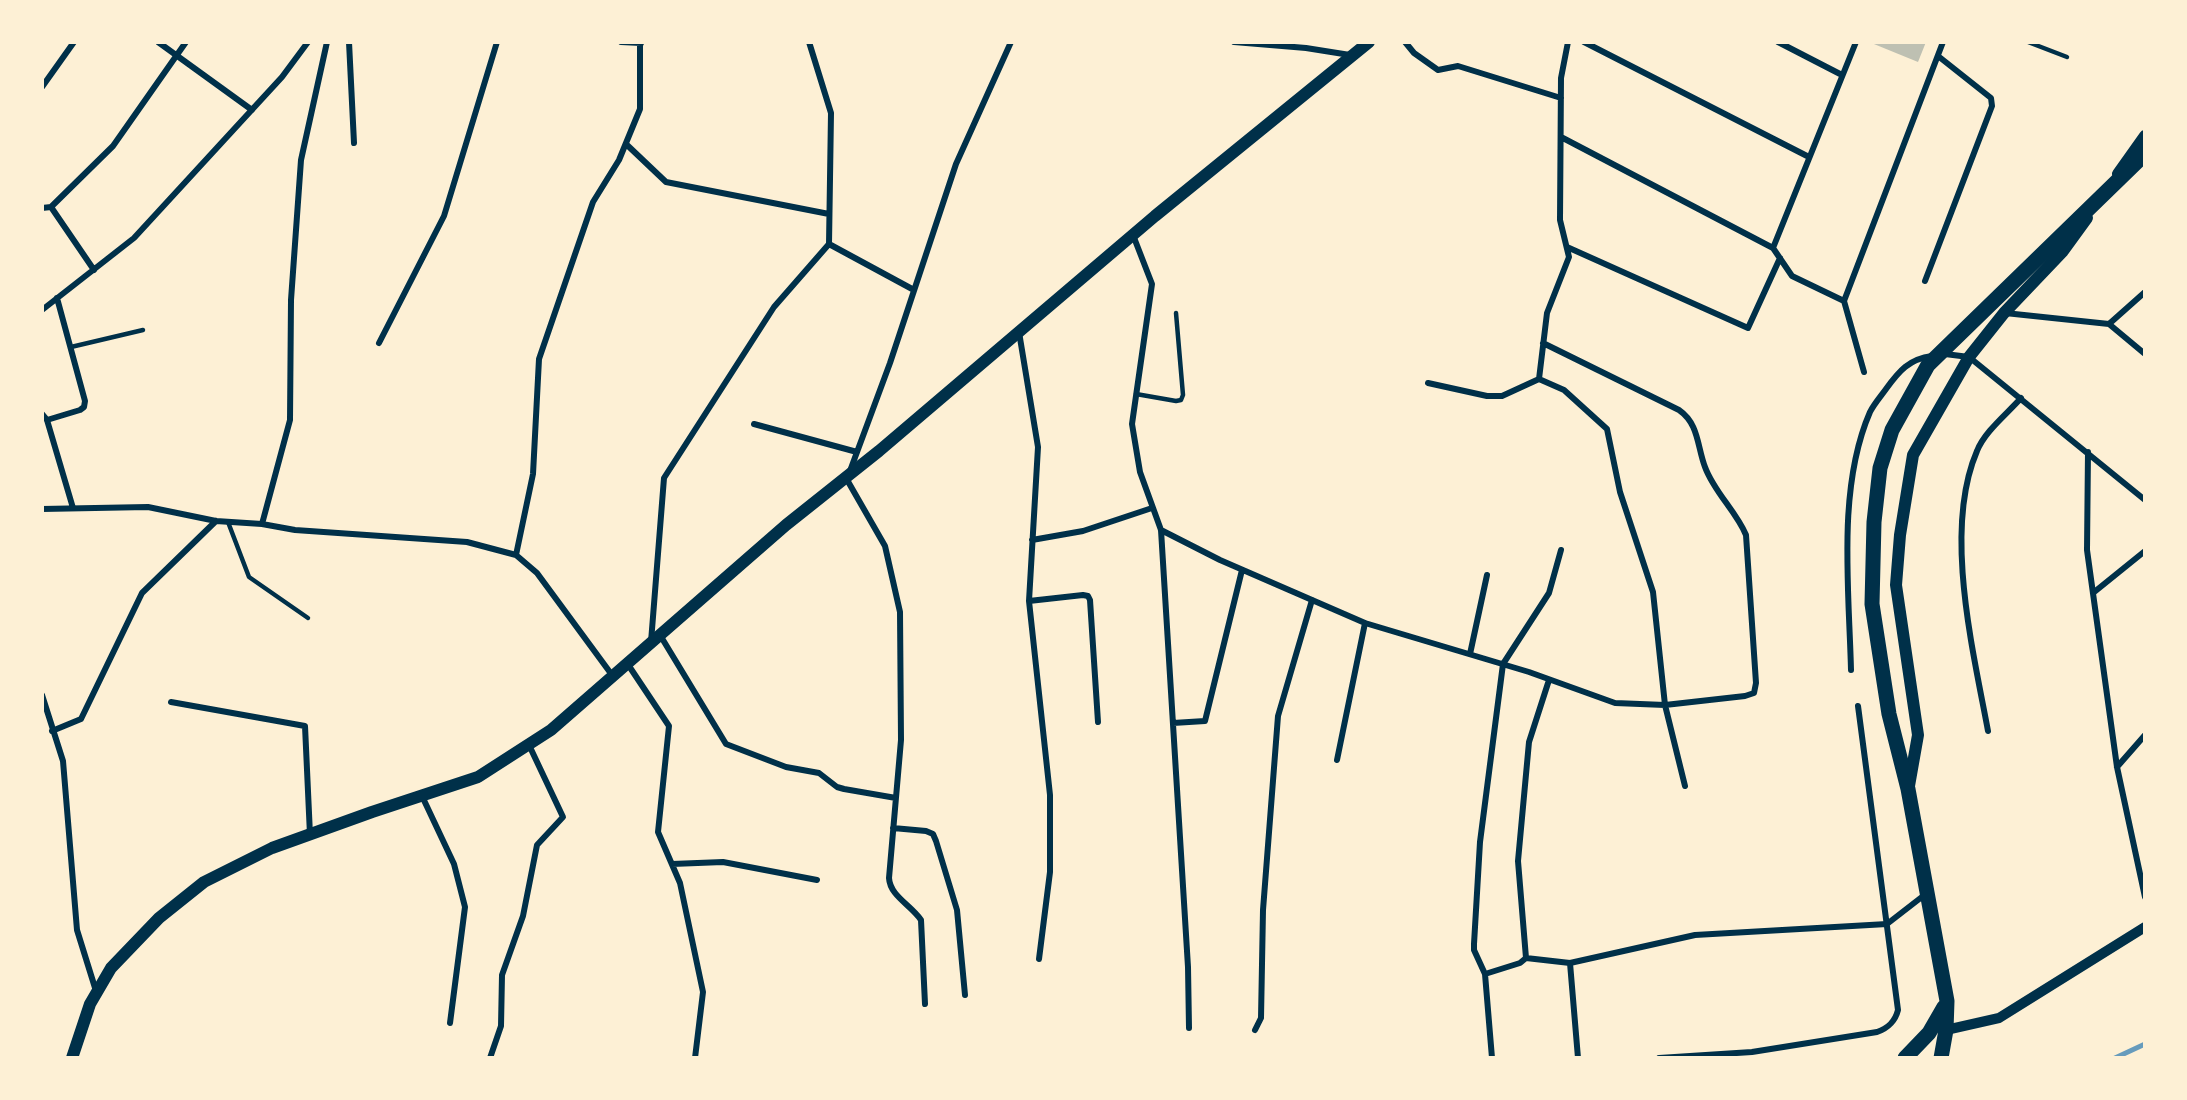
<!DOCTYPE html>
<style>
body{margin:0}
#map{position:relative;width:2187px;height:1100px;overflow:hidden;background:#fdf0d5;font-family:"Playfair Display",serif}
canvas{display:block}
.frame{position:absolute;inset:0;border:44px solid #fdf0d5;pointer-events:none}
</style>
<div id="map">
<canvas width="2187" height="1100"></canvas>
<div class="frame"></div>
</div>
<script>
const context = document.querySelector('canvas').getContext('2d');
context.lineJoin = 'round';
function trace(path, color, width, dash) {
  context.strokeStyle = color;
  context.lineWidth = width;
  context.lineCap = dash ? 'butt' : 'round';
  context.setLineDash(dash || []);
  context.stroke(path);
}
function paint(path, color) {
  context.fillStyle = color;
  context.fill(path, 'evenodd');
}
const stream = new Path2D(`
 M2115,1058L2145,1044`);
const building = new Path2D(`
 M1869,42H1926L1918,62Z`);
const service = new Path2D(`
 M2028,42L2067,57
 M71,347L143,330
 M1136,394L1176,401L1181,400L1183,395L1176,313
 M228,522L249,577L308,618`);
const minor = new Path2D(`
 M158,42L252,110
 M349,42L354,143
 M621,42L641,43
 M1234,42L1306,48L1350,55
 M1405,42L1414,53L1438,70L1458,66L1561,98
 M1568,42L1561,78L1560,220L1569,257L1547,313L1539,379L1564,390L1607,429L1620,492L1653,592L1665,705L1685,786
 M1584,42L1809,157
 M1778,42L1842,75
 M42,87L74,42
 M1561,137L1773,248L1792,276L1844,301
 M626,144L666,182L829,214
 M51,207L94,270
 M42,208L51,207L113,146L186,42
 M1133,235L1152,284L1132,424L1140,472L1161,530L1188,967L1189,1028
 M829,244L914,290
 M1567,247L1748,328L1780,258
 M1773,248L1856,42
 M1925,281L1992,106L1991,98L1938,56
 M42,310L134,238L282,77L308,42
 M2005,313L2109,324L2145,292
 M2109,324L2145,354
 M1019,332L1038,447L1029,601L1050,795V872L1039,959
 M379,343L444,216L497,42
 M1945,354L1969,357L2145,500
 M1864,372L1844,301L1943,42
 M1428,383L1487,396H1502L1539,379
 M42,414L47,420L73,508
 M47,420L80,410L84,407L85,401L57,298
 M754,424L857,452
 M2088,452L2087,550L2117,767L2145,897
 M850,471L890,363L956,164L1011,42
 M846,478L885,546L900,612L901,740L889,878C890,896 911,905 921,920L925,1004
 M42,509L148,507L216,521L262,524L295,530L467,542L516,555L537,573L612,675
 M262,524L290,420L291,300L301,160L327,42
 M1161,530L1220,560L1365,623L1529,672L1615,703L1665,705L1745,696L1754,693L1756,683L1746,535C1736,511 1714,492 1705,467C1697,446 1699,424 1679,410L1543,343
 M1032,540L1083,531L1152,508
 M516,555L533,474L539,359L593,202L619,160L640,109V44
 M2093,593L2145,551
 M1029,601L1083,595L1088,596L1090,600L1098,722
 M660,635L726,744L786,767L819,773L837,787L844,789L896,798
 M651,642L664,478L774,307L829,244L831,113L809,42
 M1470,654L1487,575
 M627,663L669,726L658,832L680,883L703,992L695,1058
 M1851,670C1849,588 1837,488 1870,412C1874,404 1881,396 1886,389C1899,371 1909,359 1932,356
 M42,695L63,761L77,930L96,991
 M171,702L305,726L310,835
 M1173,723L1205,721L1242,570
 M52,731L81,719L142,593L216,521
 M1988,731C1973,650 1943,530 1977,451C1985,431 2007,414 2021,398
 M1337,760L1365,623
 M2117,767L2145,735
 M422,796L454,864L465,907L450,1023
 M893,828L926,831L933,834L936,841L957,910L965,995
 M672,864L723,862L817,880
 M1526,958L1570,963L1695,935L1887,924L1927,893
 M1570,963L1578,1058
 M1485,974L1520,963L1526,958L1518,861L1529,742L1549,680
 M1255,1030L1261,1018L1263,910L1278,716L1312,600
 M490,1058L501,1026L502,975L523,916L537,845L563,817L529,745
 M1492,1058L1485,974L1474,950V944L1480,842L1503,664L1549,593L1561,550
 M1659,1058L1752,1052L1877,1032C1888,1028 1895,1022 1898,1010L1858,706`);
const tertiary = new Path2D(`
 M1946,1030L1999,1018L2145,927`);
const secondary = new Path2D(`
 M2118,174L2145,136
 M1909,786L1918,735L1896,585L1900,535L1913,455L1969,357L2004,313L2063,251L2087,218
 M72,1058L90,1004L111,968L159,918L204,882L272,848L372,812L478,777L551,730L786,525L879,451L1155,216L1369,42`);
const primary = new Path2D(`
 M1905,1058L1929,1033L1944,1007
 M1941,1058L1946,1030L1947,1001L1908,789L1889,714L1872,604L1874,522L1880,468L1892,430L1928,365L2145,154`);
trace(stream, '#669bbc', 5);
paint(building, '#bec0b2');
trace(service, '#003049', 4.5);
trace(minor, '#003049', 6);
trace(tertiary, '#003049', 10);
trace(secondary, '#003049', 12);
trace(primary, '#003049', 15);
</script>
